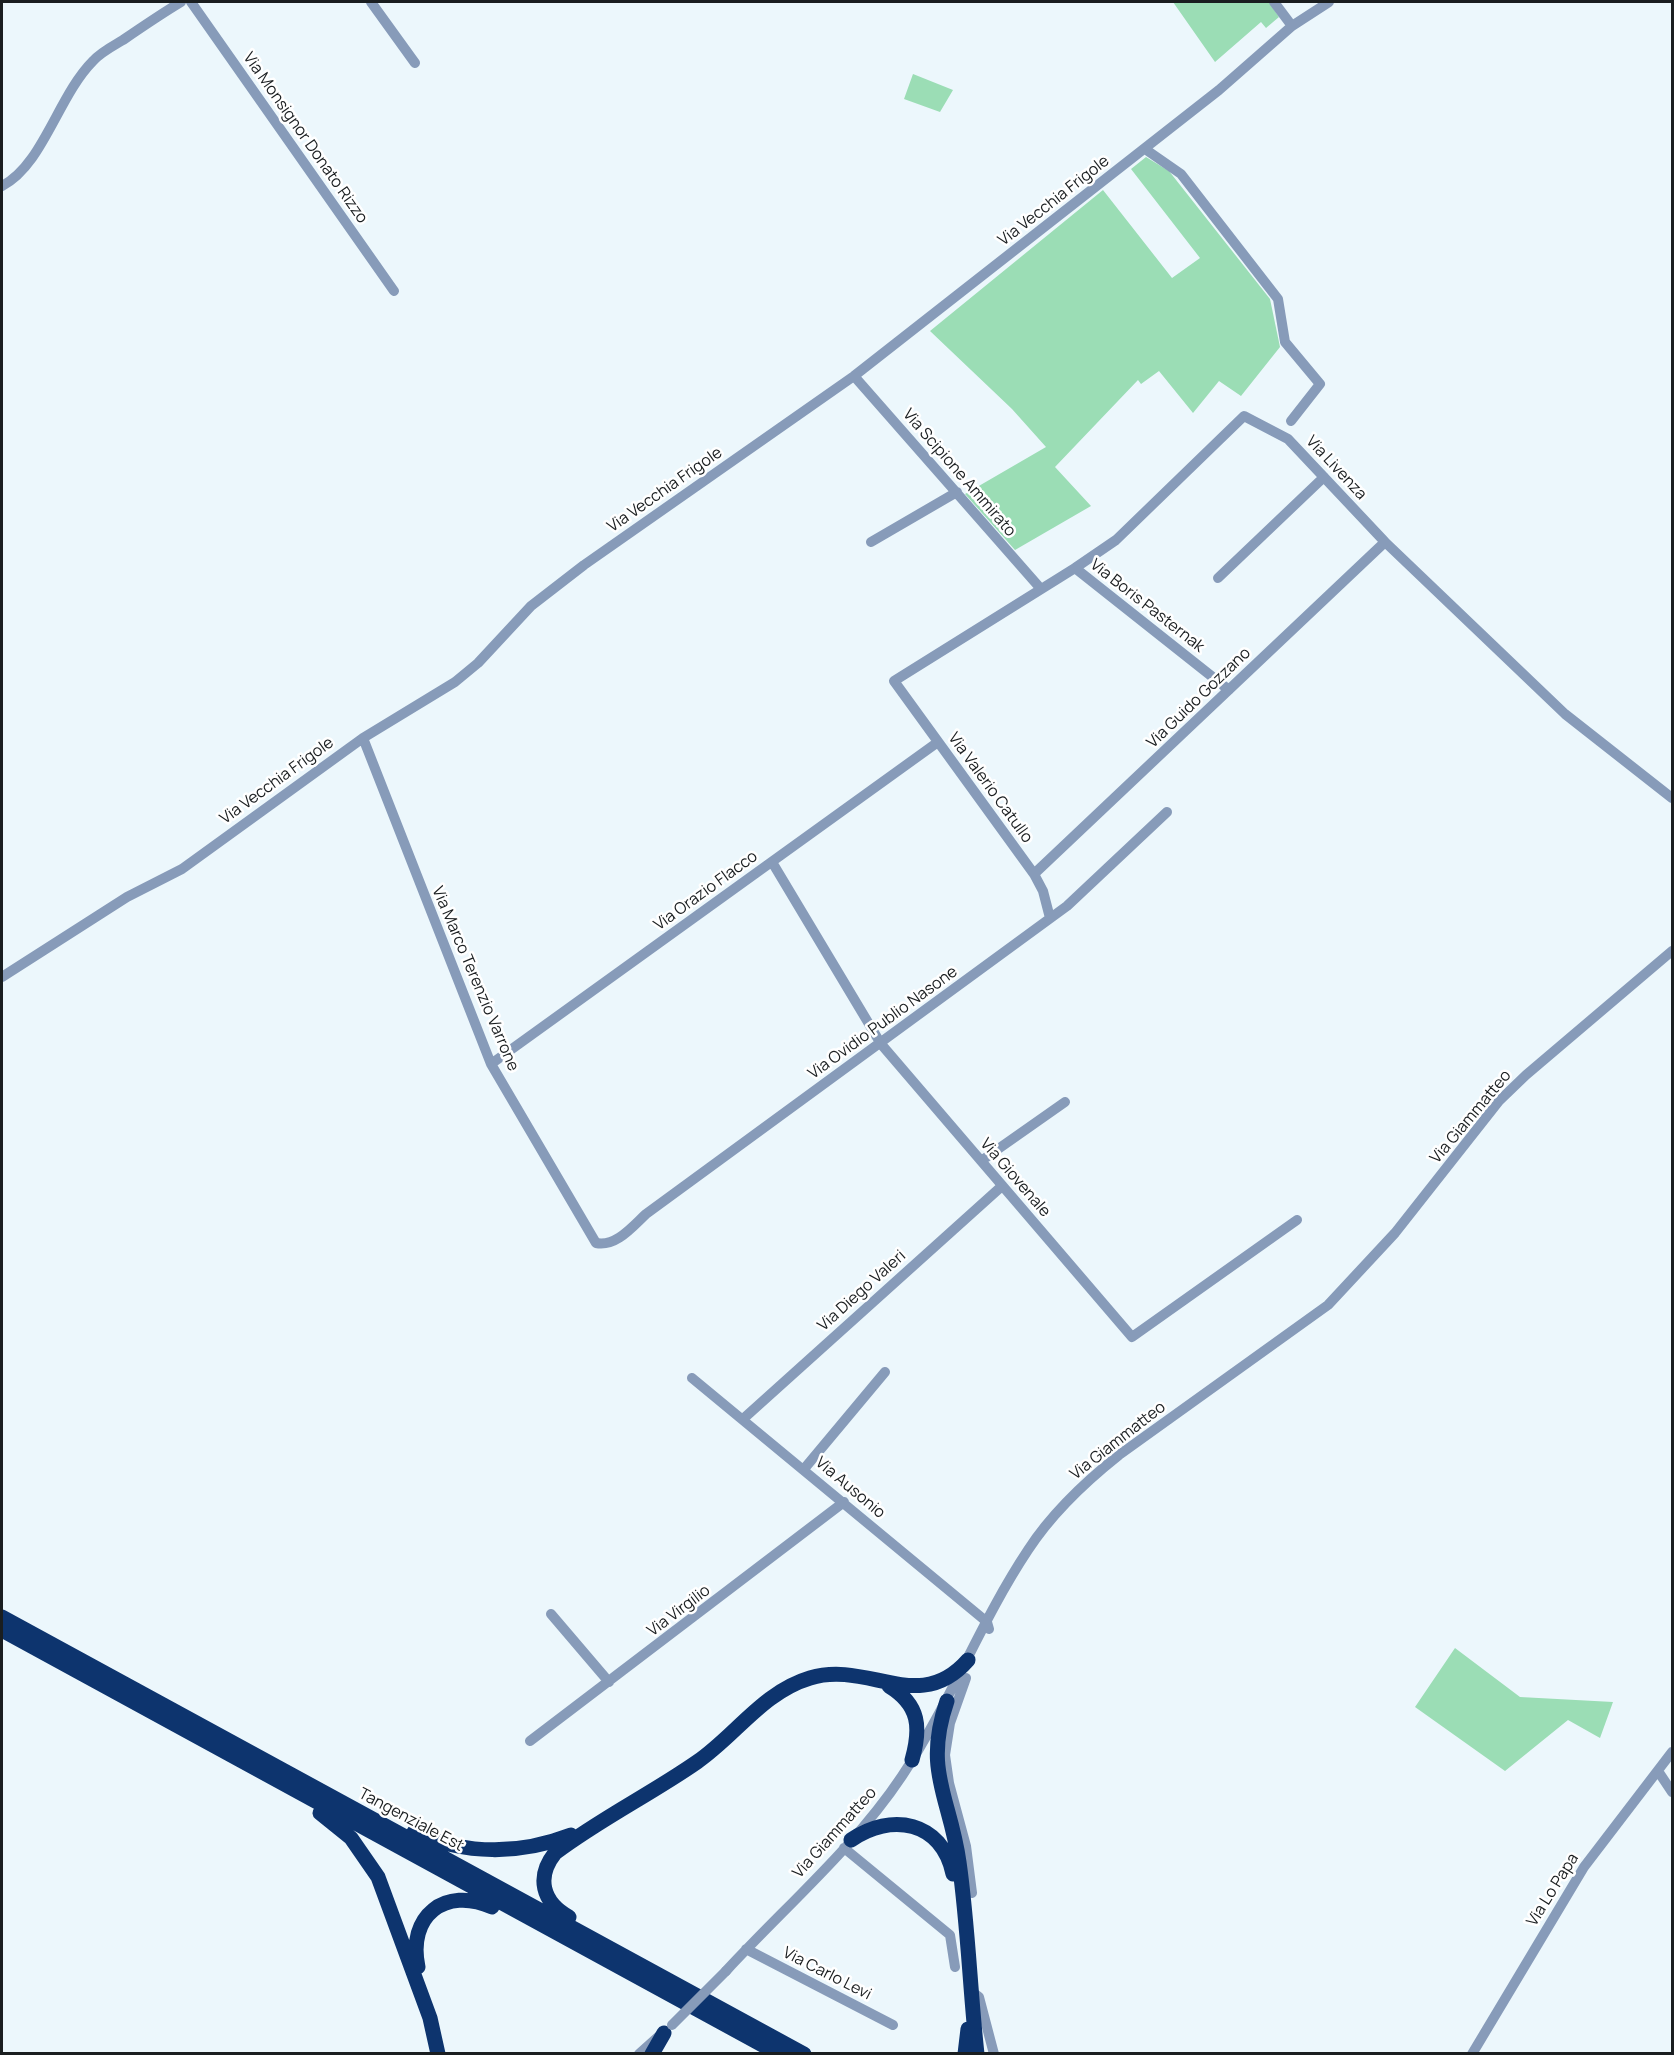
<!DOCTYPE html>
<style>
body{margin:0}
#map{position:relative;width:1674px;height:2055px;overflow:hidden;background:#ecf7fc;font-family:Manrope,sans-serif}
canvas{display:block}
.frame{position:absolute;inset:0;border:3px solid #1a1e20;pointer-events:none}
</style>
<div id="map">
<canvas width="1674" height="2055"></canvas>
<div class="frame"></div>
</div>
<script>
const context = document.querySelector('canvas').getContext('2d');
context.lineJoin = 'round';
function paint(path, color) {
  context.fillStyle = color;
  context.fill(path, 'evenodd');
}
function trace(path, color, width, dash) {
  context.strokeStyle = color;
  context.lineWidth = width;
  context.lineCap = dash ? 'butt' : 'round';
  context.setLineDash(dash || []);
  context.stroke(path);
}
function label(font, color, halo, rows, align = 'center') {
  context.font = font + ' Manrope,sans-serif';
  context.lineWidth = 5;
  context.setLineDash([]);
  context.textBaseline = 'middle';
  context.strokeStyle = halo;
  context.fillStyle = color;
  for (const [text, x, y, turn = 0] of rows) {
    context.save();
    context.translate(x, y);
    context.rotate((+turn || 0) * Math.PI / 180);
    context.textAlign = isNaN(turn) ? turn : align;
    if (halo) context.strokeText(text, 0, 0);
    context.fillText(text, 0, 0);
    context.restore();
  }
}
const green = new Path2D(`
 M1173,2H1269L1279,17L1266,28L1261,22L1215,62Z
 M913,74L953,90L940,112L904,99Z
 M1146,157L1169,171L1270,299L1280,347L1241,396L1219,381L1193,413L1159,371L1141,384L1138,380L1055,467L1091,506L1015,550L965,494L1046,447L1012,409L930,331L1103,190L1172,278L1200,258L1131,169Z
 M1455,1648L1520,1697L1613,1702L1600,1738L1568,1720L1505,1771L1415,1707Z`);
const minor = new Path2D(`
 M191,2L394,291
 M371,2L415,63
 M1274,2L1292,26
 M1145,149L1181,174L1278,299L1285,342L1320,384L1291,421
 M2,186C43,165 58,96 93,61C101,52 113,46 123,40C142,27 161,14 181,2
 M854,376L1041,589
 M871,542L957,492
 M1075,568L1229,690
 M1218,578L1324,477
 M363,738L491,1064L596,1243C616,1247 632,1227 646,1214L1067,906L1167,812
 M772,862L881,1044L1132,1337L1297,1220
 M1034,874L1385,542
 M1050,918L1043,891L1034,874L894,681L1075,568L1116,540L1244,416L1288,439L1385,542L1565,714L1672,798
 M2,977L127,897L182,869L363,738L455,682L478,663L531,606L584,565L854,376L1219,90L1292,26L1329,2
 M491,1064L938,742
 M981,1161L1065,1102
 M692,1378L987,1622L989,1629
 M743,1419L1002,1186
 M804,1469L885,1372
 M551,1614L609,1682
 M966,1678L950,1723L945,1755L949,1783L966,1846L972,1893
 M530,1741L844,1502
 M1658,1771L1672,1792
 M844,1848L950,1935L955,1967
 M746,1949L893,2025
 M726,1971C785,1907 854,1848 902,1776C950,1704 980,1622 1028,1550C1052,1513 1085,1482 1119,1455L1328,1305L1395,1233L1499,1101L1526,1075L1672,951
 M971,1991L979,1997L994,2054
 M639,2054L658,2037
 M1472,2054L1584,1867L1672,1752`);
const highway = new Path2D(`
 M2,1617L804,2054
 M2,1630L779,2054
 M889,1686C920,1705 921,1728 912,1760
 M947,1701C923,1771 950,1797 959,1862C968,1925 970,1990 977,2054
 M320,1813L351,1838L378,1877L430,2018L438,2054
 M414,1832C465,1855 519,1855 571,1835
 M851,1840C891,1812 942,1821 953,1874
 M569,1917C542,1902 536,1877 555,1853C600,1819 651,1794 697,1762C736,1735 763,1692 810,1678C869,1660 919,1716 968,1660
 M418,1967C407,1916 445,1886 492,1907
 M652,2054L664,2033
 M965,2054L968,2029`);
const minorBridge = new Path2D(`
 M672,2025L726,1971`);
const streetNames = [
 ["Via Monsignor Donato Rizzo",305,138,55],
 ["Via Vecchia Frigole",1054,201,-38],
 ["Via Livenza",1336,468,47],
 ["Via Scipione Ammirato",959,473,49],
 ["Via Vecchia Frigole",665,490,-35],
 ["Via Boris Pasternak",1147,606,38],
 ["Via Guido Gozzano",1199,698,-44],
 ["Via Vecchia Frigole",277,781,-36],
 ["Via Valerio Catullo",990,788,54],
 ["Via Orazio Flacco",706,891,-36],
 ["Via Marco Terenzio Varrone",475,979,67],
 ["Via Ovidio Publio Nasone",883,1023,-36],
 ["Via Giammatteo",1471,1117,-50],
 ["Via Giovenale",1015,1178,49],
 ["Via Diego Valeri",862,1291,-42],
 ["Via Giammatteo",1118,1441,-38],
 ["Via Ausonio",850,1488,40],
 ["Via Virgilio",679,1611,-37],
 ["Tangenziale Est",411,1820,28],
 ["Via Giammatteo",835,1833,-48],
 ["Via Lo Papa",1553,1890,-58],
 ["Via Carlo Levi",827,1974,27]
];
paint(green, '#9bddb5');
trace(minor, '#879bb9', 10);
trace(highway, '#0d346e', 15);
trace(minorBridge, '#879bb9', 10);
label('16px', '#1a1e20', '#fff', streetNames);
</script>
